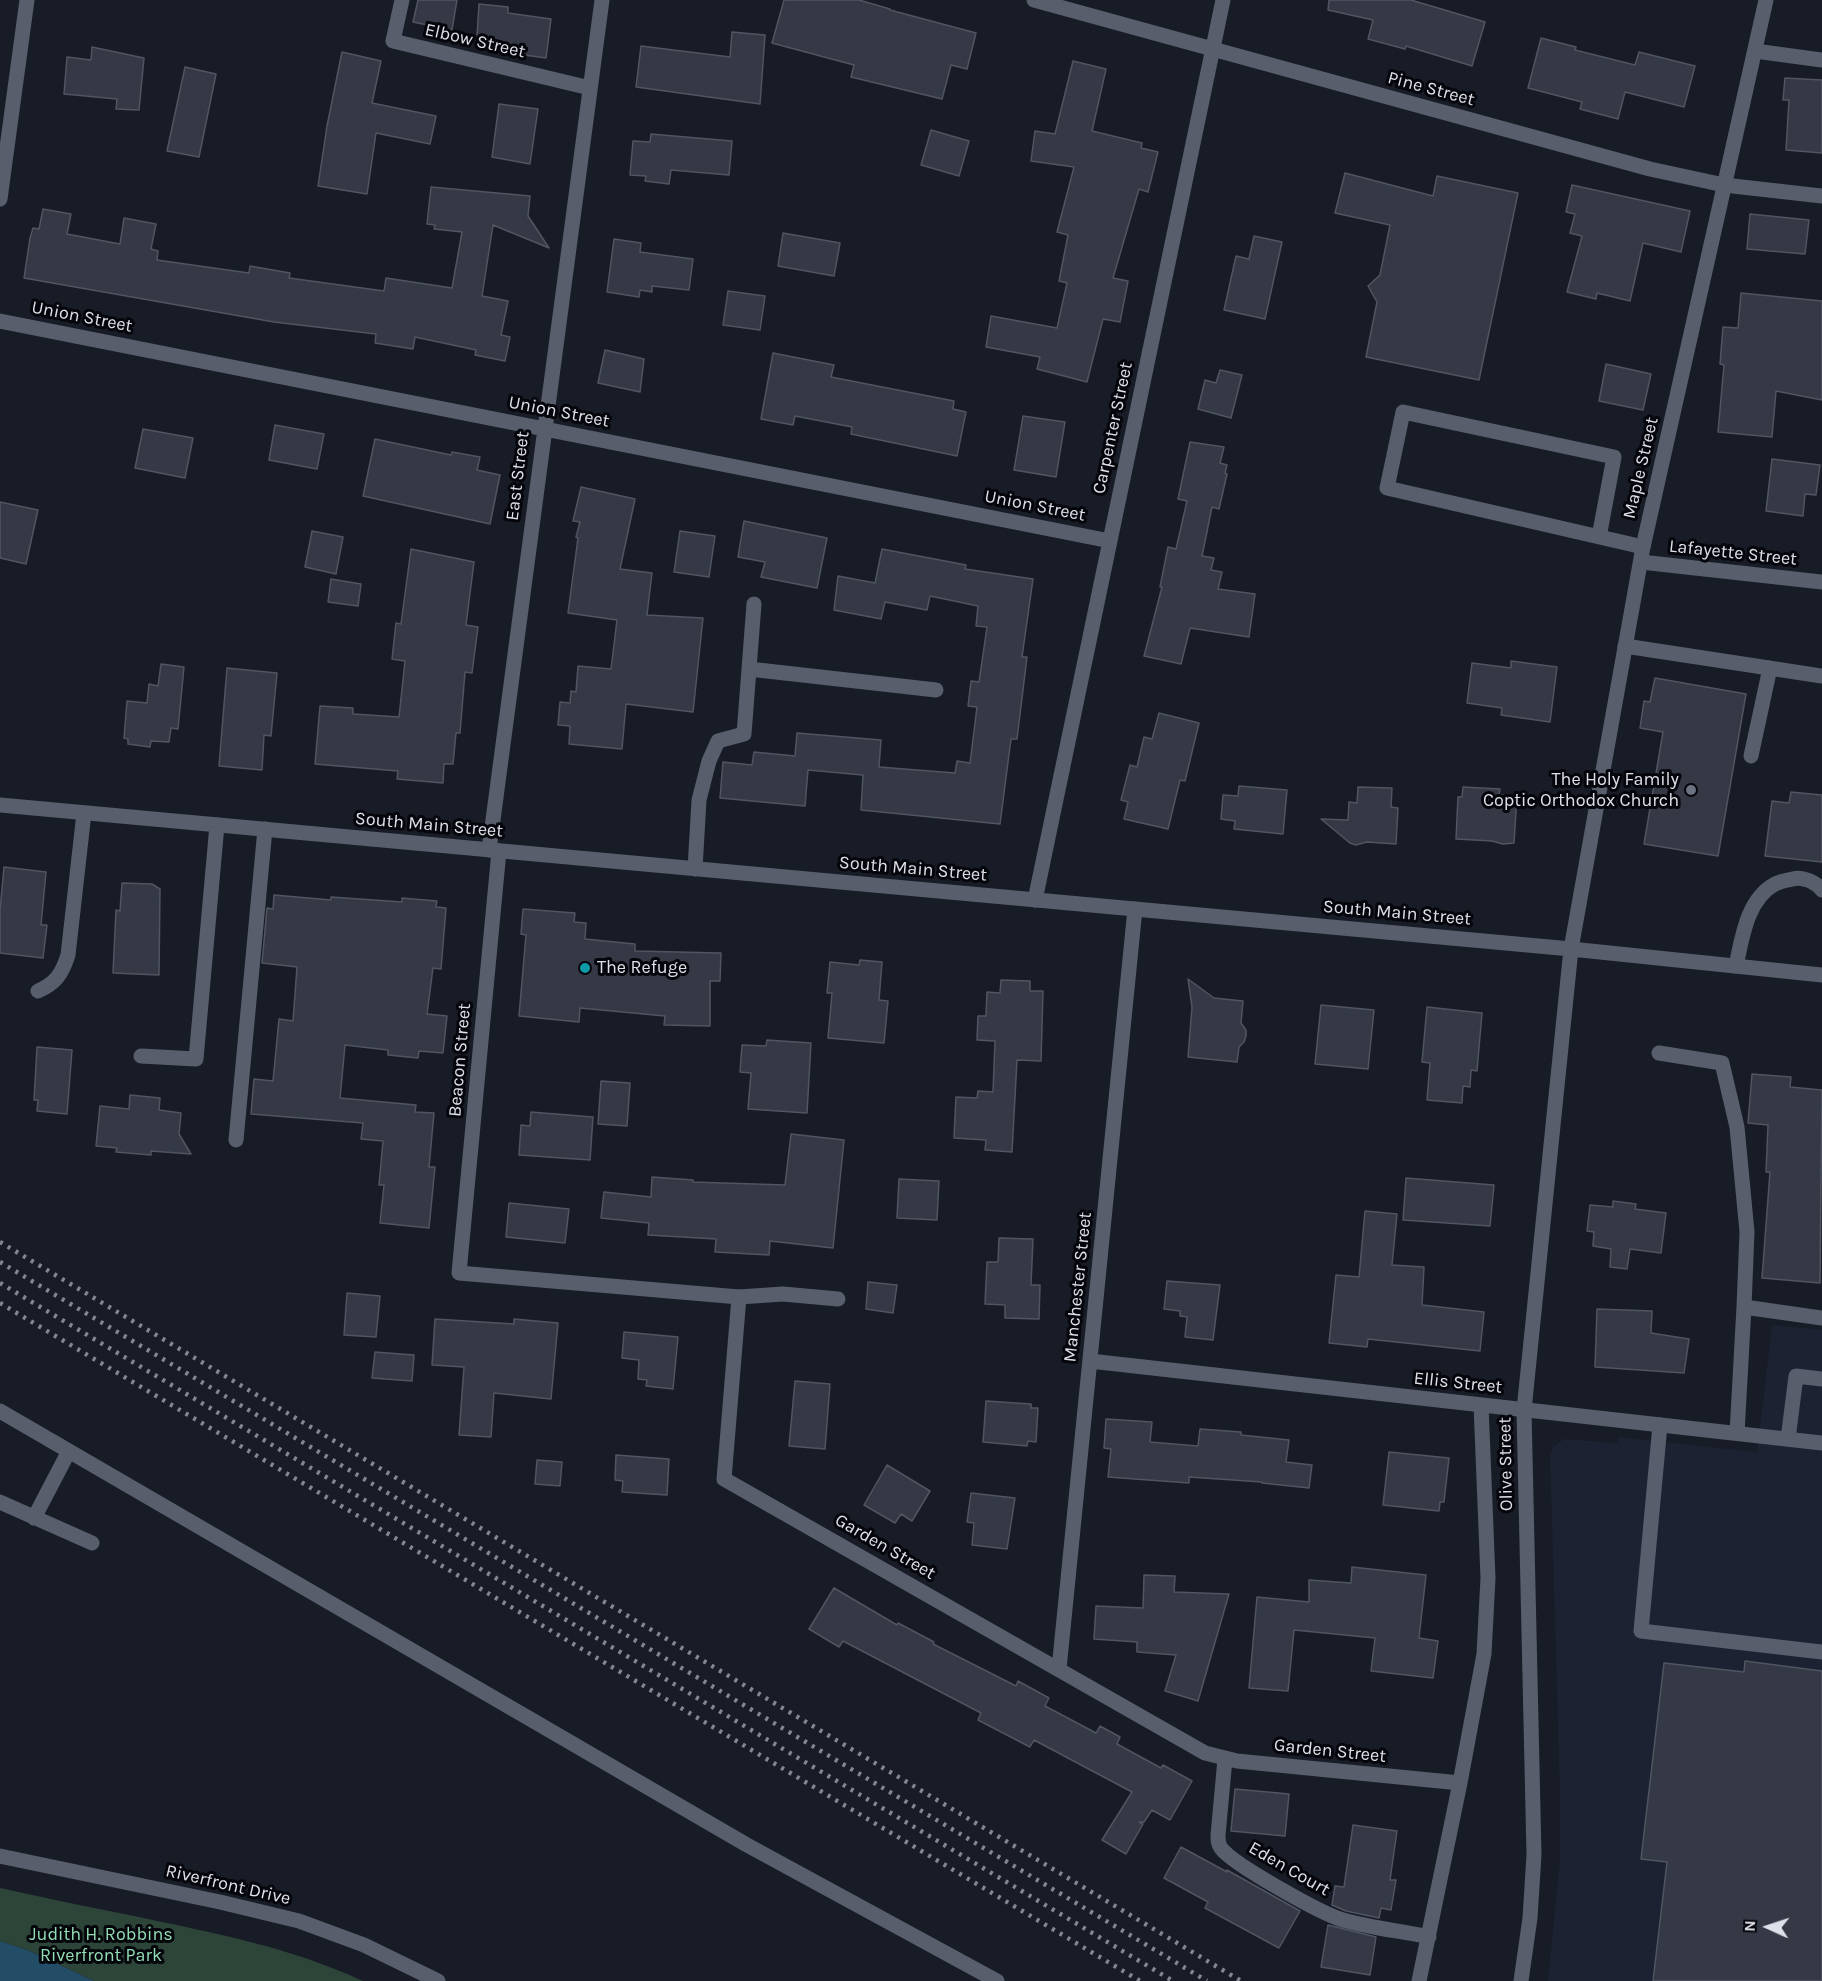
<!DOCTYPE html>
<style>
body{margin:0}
#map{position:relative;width:1822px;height:1981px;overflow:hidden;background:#181c26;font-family:Karla,sans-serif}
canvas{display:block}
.north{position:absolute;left:1738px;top:1897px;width:60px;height:60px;-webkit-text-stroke:4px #05060b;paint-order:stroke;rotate:273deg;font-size:16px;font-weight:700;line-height:24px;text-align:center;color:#dee1e9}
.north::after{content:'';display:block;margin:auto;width:21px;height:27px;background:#dee1e9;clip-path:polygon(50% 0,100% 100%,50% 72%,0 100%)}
</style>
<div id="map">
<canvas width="1822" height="1981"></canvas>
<div class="north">N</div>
</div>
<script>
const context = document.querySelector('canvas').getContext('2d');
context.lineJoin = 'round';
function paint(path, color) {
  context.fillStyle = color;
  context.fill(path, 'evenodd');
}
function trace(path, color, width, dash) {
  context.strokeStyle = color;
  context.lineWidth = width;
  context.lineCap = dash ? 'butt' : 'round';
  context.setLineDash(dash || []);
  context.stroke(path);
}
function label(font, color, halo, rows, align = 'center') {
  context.font = font + ' Karla,sans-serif';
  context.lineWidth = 6;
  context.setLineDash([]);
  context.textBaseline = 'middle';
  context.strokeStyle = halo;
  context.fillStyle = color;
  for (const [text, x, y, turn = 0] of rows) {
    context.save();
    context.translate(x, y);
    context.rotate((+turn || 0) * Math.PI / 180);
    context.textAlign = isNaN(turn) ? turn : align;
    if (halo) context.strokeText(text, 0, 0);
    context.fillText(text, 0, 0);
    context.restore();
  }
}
const built = new Path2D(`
 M1772,1325L1822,1330V1981H1548L1560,1860V1795L1550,1455L1553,1447L1564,1439L1617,1443L1618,1437L1757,1452Z`);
const green = new Path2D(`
 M0,1888C46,1898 93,1908 139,1917C218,1934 289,1947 363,1981H94L30,1951L0,1941Z`);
const water = new Path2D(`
 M0,1941L30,1951L94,1981H0Z`);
const building = new Path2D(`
 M418,0H457L452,30L413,22Z
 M784,0H859L890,9V10L976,33L967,69L951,65L942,99L851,77L854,65L772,43Z
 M1329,0H1411L1485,22L1472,66L1406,46L1405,49L1368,39L1373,20L1328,10Z
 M479,4L508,7V13L551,19L546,58L502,52L503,44L483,41V38L477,36Z
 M732,32L765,35L760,104L636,87L641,46L730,57Z
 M1541,38L1576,47L1575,50L1635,65L1639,52L1695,66L1684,107L1625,92L1618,119L1580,109L1582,102L1528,88Z
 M92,47L144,58L139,110L116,109L117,99L64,94L67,57L91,60Z
 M342,52L381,61L372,103L436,116L430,144L376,133L367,194L318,186L327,126Z
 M1073,61L1106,69L1092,131L1142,143L1141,148L1158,152L1148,192L1139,189L1113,278L1128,281L1120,322L1103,319L1087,382L1037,369L1040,357L986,347L991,316L1057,328L1067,283L1059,281L1068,235L1057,232L1074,167L1031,161L1035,131L1055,134Z
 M185,67L216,74L199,157L167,151Z
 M1785,78L1822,80V153L1786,150L1789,100H1783Z
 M499,104L538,109L530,164L492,157Z
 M931,130L969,141L959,176L921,165Z
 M651,134L732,141L729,175L671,170L669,184L645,181L646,176L630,175L633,141L650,142Z
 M1345,173L1433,196L1437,176L1518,193L1479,380L1366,357L1377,302L1368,286L1380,275L1390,225L1335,213Z
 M1572,185L1690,211L1681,252L1643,243L1630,301L1597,293L1596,299L1567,292L1582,236L1570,233L1575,214L1566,212Z
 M431,187L530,196L528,216L549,248L493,225L482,296L508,301L501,335L510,337L505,361L475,355L476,350L415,337L413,349L375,343L376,334L274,322L24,278L30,238L33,228L39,229L43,209L71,214L67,234L120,244L124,218L156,224L151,249L158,251L157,260L249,273L250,266L290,273L289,278L384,291L386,278L452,288L462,232L434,229L435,225L427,224Z
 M1750,214L1809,220L1805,254L1747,249Z
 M783,233L840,243L834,276L778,266Z
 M1254,236L1282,242L1265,319L1224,310L1236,256L1249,259Z
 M614,239L641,243L640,252L693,259L689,290L652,286V292L640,290L639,297L607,292Z
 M728,291L765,296L760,330L723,325Z
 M1741,293L1822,301V400L1776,391L1772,437L1718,432L1724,365L1720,364L1723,327L1738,328Z
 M605,350L644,359L640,392L598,383Z
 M773,353L834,365L831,377L954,401L953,409L966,412L957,456L851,434L852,427L795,416L793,425L761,419Z
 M1606,364L1651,374L1643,410L1599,401Z
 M1220,370L1242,375L1231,418L1198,409L1205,380L1216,383Z
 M1023,416L1065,422L1056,477L1014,470Z
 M275,425L324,434L317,469L269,460Z
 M143,429L193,438L185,478L135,468Z
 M375,439L451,455L452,452L480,457L477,470L500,475L490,524L363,496Z
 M1190,442L1224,447L1220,463L1227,465L1225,473L1227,474L1219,509L1212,507L1202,556L1214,558L1211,570L1222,572L1218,589L1255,594L1249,637L1190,628L1181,664L1144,656L1162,587H1160L1168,547L1176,549L1187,501L1178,499Z
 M1772,459L1820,465L1816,495L1805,494L1803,516L1766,511Z
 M581,487L635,499L620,569L652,573L647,615L703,618L693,712L626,704L622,749L569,744L570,726L558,725L560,702L570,703L571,691L576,692L578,666L611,669L617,620L568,613L578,538L576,537L580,522L573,521Z
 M0,502L38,510L26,564L0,558Z
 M744,521L827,538L817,588L761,577L765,562L738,557Z
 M312,531L343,537L336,574L305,567Z
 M680,531L715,536L709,577L674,572Z
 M411,549L474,562L466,625L478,627L472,673L465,672L460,733H456L453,764H444L443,783L397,779L398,771L315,764L320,706L353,708V714L399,717L405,661L392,659L396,623L401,624Z
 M882,549L966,565L965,569L1033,579L1022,657H1027L1017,739H1011L1000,824L861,810L863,775L808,770L805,806L720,798L723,762L752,765L754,752L795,756L797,733L881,740L879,767L955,773L957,761L970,763L977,707L968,706L971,681L979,682L987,627L976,626L978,606L930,596L927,610L885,602L881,619L834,610L838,576L875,583Z
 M331,579L361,584L358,606L328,602Z
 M1511,661L1557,667L1550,722L1501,715L1502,708L1467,703L1472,663L1511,668Z
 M161,664L184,667L178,729L171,728L169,742L151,741L150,747L128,744V739L124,738L127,701L147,703L149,684L158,686Z
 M227,668L277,673L271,736L264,735L262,770L219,766Z
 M1655,678L1746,694L1718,856L1644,844L1663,732L1640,728L1644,701L1650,702Z
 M1159,713L1199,723L1185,781L1180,780L1168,829L1124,819L1128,802L1121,800L1130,765L1137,767L1144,737L1152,739Z
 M1239,786L1287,790L1283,834L1234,829L1235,821L1221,819L1223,795L1238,796Z
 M1358,787L1392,788L1391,807L1398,808L1396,844L1367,842L1356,845L1350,843L1321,819L1348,820L1349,802L1357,803Z
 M1463,787L1500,789L1499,795L1517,796L1514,843L1503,844L1492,841L1456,839L1458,797H1462Z
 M1791,792L1822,795V862L1765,856L1772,801L1789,803Z
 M4,867L46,872L41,925H47L43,958L0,953V910Z
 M122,883L152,884L160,889L159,975L113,973L116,910L120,911Z
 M274,895L331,900V897L402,902V898L437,901L436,907L446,908L441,969L433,968L427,1014L447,1016L443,1053L419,1051L418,1058L388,1055V1050L345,1045L340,1098L416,1105L415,1112L434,1113L429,1167H435L429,1228L380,1223L384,1185H379L383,1141L361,1139L363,1123L251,1114L254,1079L273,1081L279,1019L293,1021L297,967L262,963L267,908L273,909Z
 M523,909L575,913L574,922L586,923L585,939L635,944V951L721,953L720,981H710V1026L664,1025L665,1016L580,1008L579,1022L519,1016L526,935L521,934Z
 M860,960L882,962L879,1000L888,1001L884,1043L828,1038L832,993H827L830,962L859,965Z
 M1188,979L1214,998L1243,1001L1241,1023L1246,1030V1036L1244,1042L1239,1047L1237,1062L1188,1057L1192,1007Z
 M1001,980L1030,981V991H1043L1041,1061L1017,1060L1012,1152L985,1150L986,1140L954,1138L956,1097L977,1098L978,1091L993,1092L995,1041L977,1040L978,1016H986L987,992L1000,993Z
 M1321,1005L1374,1010L1368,1069L1315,1064Z
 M1427,1007L1482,1013L1477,1071L1471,1070L1470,1087L1463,1086L1462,1103L1427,1100L1430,1063L1422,1062Z
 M767,1040L811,1043L807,1113L748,1109L751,1073L740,1072L742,1045L766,1046Z
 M37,1047L72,1050L67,1114L37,1111L38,1100H34Z
 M1752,1074L1791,1077L1790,1087L1822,1090L1820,1283L1762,1278L1770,1172H1766L1768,1125L1748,1123Z
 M601,1081L630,1083L627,1126L598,1124Z
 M130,1095L160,1098L159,1110L181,1113L179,1134L191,1154L151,1151V1155L116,1152L117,1148L96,1146L100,1106L129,1109Z
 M531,1112L593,1117L590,1160L519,1155L521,1125L530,1126Z
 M791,1134L844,1140L833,1248L770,1241L769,1255L715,1252L716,1239L648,1235L649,1223L601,1218L604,1192L651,1197L652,1177L693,1180V1182L785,1185Z
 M1406,1178L1494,1185L1490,1226L1403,1220Z
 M899,1179L939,1181L937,1220L897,1218Z
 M1613,1201L1636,1204L1635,1209L1666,1213L1661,1253L1630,1249L1627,1269L1610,1267L1611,1249L1593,1246L1594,1232L1587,1231L1590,1205L1613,1207Z
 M509,1203L569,1209L565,1243L506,1237Z
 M1365,1211L1397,1214L1392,1265L1424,1267L1422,1305L1484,1312L1480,1351L1368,1339L1367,1347L1329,1343L1336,1275L1359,1277Z
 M999,1238L1033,1239L1031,1285H1040L1039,1319L1005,1318V1305L985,1304L987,1262H998Z
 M1167,1281L1220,1285L1213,1340L1185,1337L1187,1317L1180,1316V1311L1164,1309Z
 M868,1282L897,1285L893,1313L866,1309Z
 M347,1293L380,1296L376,1337L344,1335Z
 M1597,1309L1652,1311L1651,1333L1689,1339L1684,1373L1595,1367Z
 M435,1319L514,1324V1319L558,1323L551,1399L494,1393L491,1437L459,1435L464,1367L432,1365Z
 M624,1332L678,1337L673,1389L646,1386L647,1380L638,1379L639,1360L622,1358Z
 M375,1352L414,1355L412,1381L372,1378Z
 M795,1381L830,1384L825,1449L789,1446Z
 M986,1401L1031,1404V1408H1038L1036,1442L1028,1441L1027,1446L983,1442Z
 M1106,1419L1152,1422L1150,1442L1198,1446L1200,1429L1241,1432V1435L1289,1440L1286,1462L1312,1465L1309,1488L1262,1483V1482L1189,1477V1483L1108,1477L1111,1449L1104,1448Z
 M1389,1452L1449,1458L1444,1502H1440L1439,1511L1383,1505Z
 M616,1455L669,1459L667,1495L622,1492L623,1481L615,1480Z
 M537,1460L562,1462L560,1486L535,1484Z
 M887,1465L930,1491L912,1521L901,1514L895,1523L864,1505Z
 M971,1493L1015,1498L1007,1549L972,1545L974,1523L967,1522Z
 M1352,1567L1426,1575L1419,1638L1438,1641L1433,1678L1371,1671L1375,1638L1294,1630L1288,1691L1249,1688L1257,1597L1309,1602V1580L1351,1583Z
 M1144,1575L1175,1576L1174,1592L1229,1594L1198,1701L1165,1691L1176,1655L1137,1652V1642L1094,1639L1096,1606L1143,1608Z
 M834,1588L897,1625L898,1623L934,1642L933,1644L1016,1686L1018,1681L1049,1698L1045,1706L1096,1733L1100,1726L1120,1737L1117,1744L1161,1768L1163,1765L1192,1781L1170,1820L1152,1810L1144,1822H1139L1143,1824L1126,1854L1102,1840L1132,1792L1034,1740L1030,1747L978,1720L981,1713L843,1641L839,1647L809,1629Z
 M1745,1661L1822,1671V1981H1653L1667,1862L1641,1859L1664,1663L1744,1672Z
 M1235,1789L1289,1794L1285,1836L1231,1831Z
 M1353,1825L1397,1831L1390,1880H1396L1391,1910L1381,1908L1379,1918L1346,1911L1332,1905L1335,1886L1344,1887Z
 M1181,1847L1227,1872V1870L1300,1911L1279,1948L1205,1908L1208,1902L1164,1878Z
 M1328,1925L1376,1937L1370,1975L1321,1967Z`);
const lane = new Path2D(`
 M1755,51L1822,60
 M1599,537L1614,457L1403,412L1387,488L1643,547
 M1625,646L1822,676
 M749,669L936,690
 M1751,756L1770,668
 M695,869L699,800L709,761L718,741L744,734L754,604
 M1736,966C1742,938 1747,899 1775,884C1780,881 1788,880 1793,879C1802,876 1816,882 1822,890
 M38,991C56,983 62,974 68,955L84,813
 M1659,1053L1722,1063L1737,1127L1747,1232L1744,1307
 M141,1056L196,1059L217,825
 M236,1140L265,829
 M739,1297L783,1294L838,1299
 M0,1411L747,1845L997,1981
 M1660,1425L1641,1631L1822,1652
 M1737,1433L1744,1307L1822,1318
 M1788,1439L1796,1376L1822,1379
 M0,1502L92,1543
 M34,1518L69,1451`);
const street = new Path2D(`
 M402,0L393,41L590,88
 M1034,0L1650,169L1724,185L1822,196
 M0,199L27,0
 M0,321L1110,541
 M1641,562L1822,582
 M489,850L602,0
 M499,851L459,1273L739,1297L724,1479L1205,1753L1237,1761L1460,1783
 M1035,900L1223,0
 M1090,1361L1822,1443
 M1059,1669L1135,909
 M1225,1759L1218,1835C1218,1840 1218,1844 1221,1848C1232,1864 1322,1914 1343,1920C1371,1928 1401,1931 1429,1937
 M0,1856L220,1902L299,1921L364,1945L438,1981
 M1419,1981L1460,1783L1484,1654L1488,1578L1481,1405`);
const secondary = new Path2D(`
 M0,805L1571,949L1822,975
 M1521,1981L1530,1918L1534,1855L1524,1410L1571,949L1643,547L1766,0`);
const rail = new Path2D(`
 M0,1242L1241,1981
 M0,1262L1207,1981
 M0,1283L1173,1981
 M0,1303L1140,1981`);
const markers = [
 [1691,790,6,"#6b7280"],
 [585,968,6,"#0f9aa8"]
];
const streetNames = [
 ["Elbow Street",475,41,13],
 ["Pine Street",1431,89,15],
 ["Union Street",82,317,11],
 ["Union Street",559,412,11],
 ["Carpenter Street",1113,428,-78],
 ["Maple Street",1641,468,-77],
 ["East Street",518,476,-83],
 ["Union Street",1035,506,11],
 ["Lafayette Street",1733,553,6],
 ["South Main Street",429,825,5],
 ["South Main Street",913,869,5],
 ["South Main Street",1397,913,5],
 ["Beacon Street",460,1060,-85],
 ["Manchester Street",1078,1287,-84],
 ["Ellis Street",1458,1383,6],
 ["Olive Street",1506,1464,-91],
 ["Garden Street",885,1547,30],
 ["Garden Street",1330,1751,6],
 ["Eden Court",1289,1869,30],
 ["Riverfront Drive",228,1885,13]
];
const poiNames = [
 ["The Holy Family",1679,780],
 ["Coptic Orthodox Church",1679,801],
 ["The Refuge",597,968,"left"]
];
const parkNames = [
 ["Judith H. Robbins",101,1935],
 ["Riverfront Park",101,1956]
];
paint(built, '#1c2232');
paint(green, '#2c4538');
paint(water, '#234c66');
paint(building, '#343945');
trace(building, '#505561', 1.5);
trace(lane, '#585e6b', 15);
trace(street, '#585e6b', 15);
trace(secondary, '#585e6b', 15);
trace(rail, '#838790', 4.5, [3, 6]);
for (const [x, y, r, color] of markers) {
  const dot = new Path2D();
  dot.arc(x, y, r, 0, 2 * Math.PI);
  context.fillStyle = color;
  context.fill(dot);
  trace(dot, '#05060b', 2);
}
label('18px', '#dee1e9', '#05060b', streetNames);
label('18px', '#dee1e9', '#05060b', poiNames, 'right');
label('18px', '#93deb6', '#05060b', parkNames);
</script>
